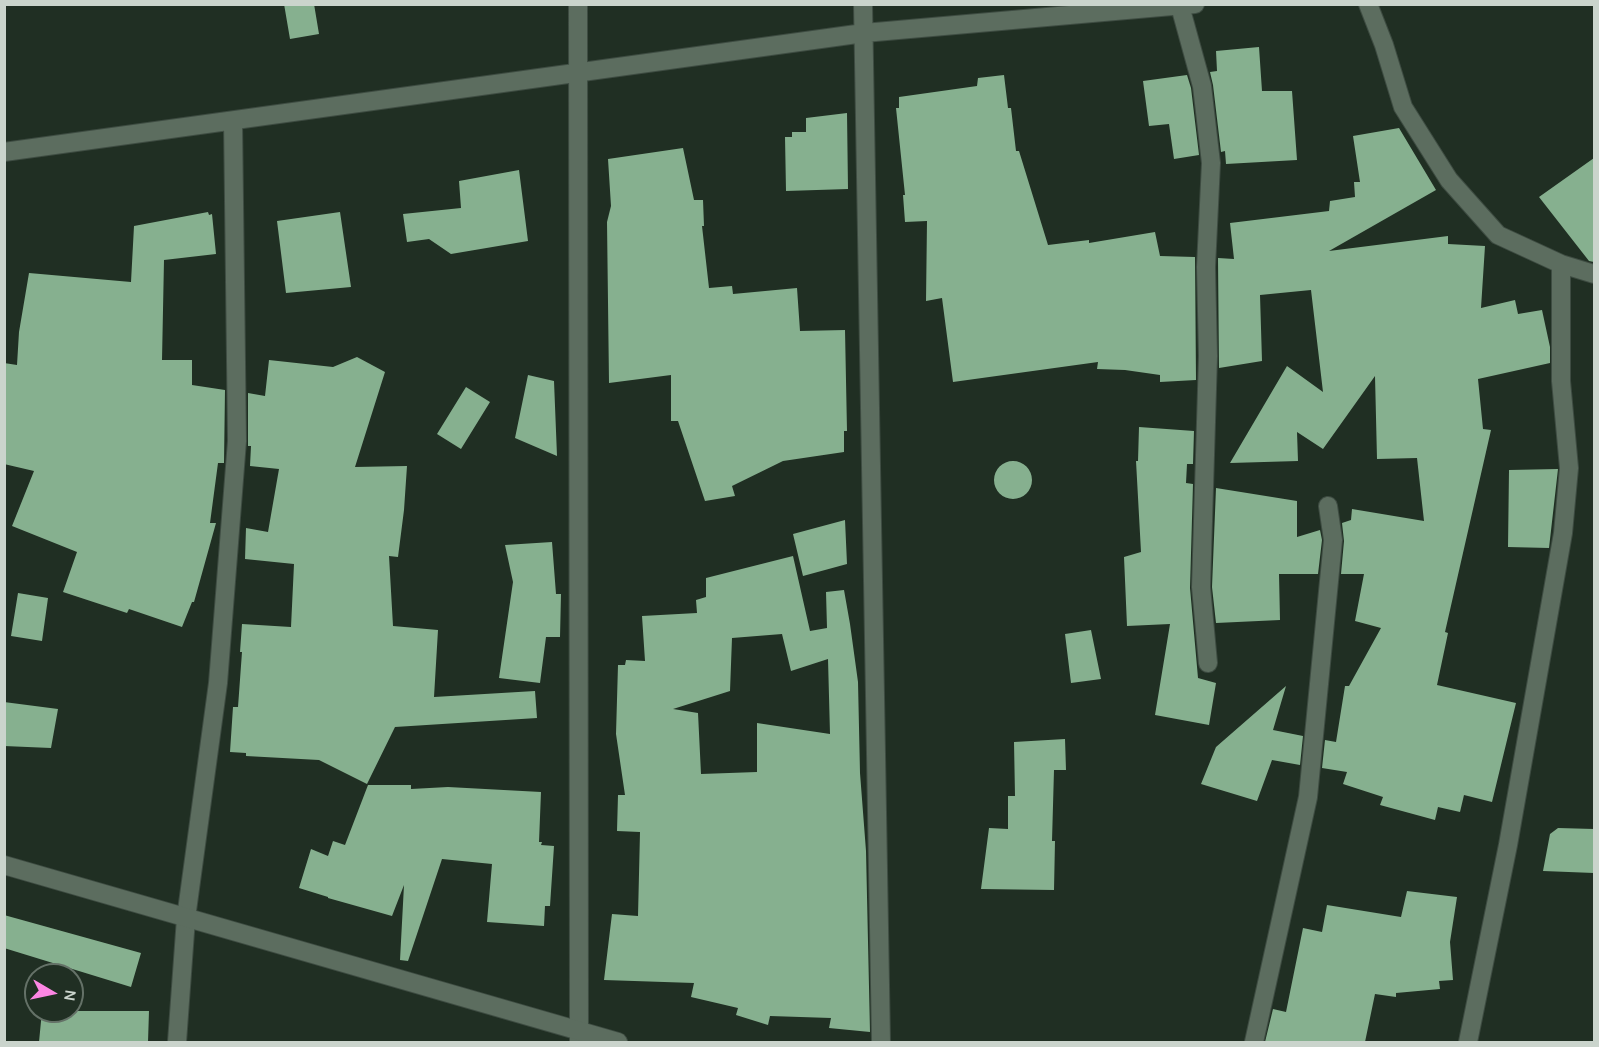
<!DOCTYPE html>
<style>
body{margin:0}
#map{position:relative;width:1599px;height:1047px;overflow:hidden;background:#202f23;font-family:Karla,sans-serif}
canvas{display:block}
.frame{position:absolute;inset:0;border:6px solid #cad4cc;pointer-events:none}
.north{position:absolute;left:24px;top:963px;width:60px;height:60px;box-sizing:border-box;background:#202f23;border:2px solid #647167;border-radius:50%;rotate:99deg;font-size:16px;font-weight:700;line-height:24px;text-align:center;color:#cad4cc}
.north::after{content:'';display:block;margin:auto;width:21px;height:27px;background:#fc86e3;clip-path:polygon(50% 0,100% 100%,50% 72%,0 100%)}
</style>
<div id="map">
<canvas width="1599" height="1047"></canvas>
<div class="frame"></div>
<div class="north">N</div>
</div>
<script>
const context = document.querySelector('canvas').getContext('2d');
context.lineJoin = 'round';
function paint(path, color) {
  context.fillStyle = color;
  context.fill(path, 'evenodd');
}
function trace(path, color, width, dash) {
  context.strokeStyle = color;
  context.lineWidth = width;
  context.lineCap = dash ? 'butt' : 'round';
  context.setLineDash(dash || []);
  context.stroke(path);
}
const building = new Path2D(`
 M284,4H314L319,34L290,39Z
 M1259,47L1262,91H1292L1297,160L1226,164L1225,151L1221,152L1213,85L1210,72L1217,71L1216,51Z
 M1004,75L1008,108H1011L1016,151H1019L1048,245L1089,240V243L1155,232L1160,256L1195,257L1196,380L1160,382V375L1125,370L1097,369L1098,362L953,382L942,298L926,301L927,221L905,222L903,195H905L896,108H899V97L977,86L978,78Z
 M1187,75L1191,88L1199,155L1174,159L1169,124L1149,126L1143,81Z
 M847,113L848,189L786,191L785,137H792V132H806V118Z
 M1399,128L1436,190L1329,251L1448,236V244L1485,246L1481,308L1515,300L1518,314L1542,310L1550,347V363L1478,379L1483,429L1491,430L1445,632L1448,633L1437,685L1516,703L1492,802L1464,795L1460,812L1438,807L1435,820L1380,805L1383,797L1343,784L1347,772L1322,768L1325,740L1336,742L1345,686H1349L1381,628L1355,621L1364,574H1341L1344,541L1342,523L1351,520L1352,509L1424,521L1417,458L1377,459L1375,376L1323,449L1297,432L1298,461L1230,463L1287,366L1323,392L1311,290L1260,295L1262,361L1219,368L1218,258L1234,259L1230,223L1329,211L1330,201L1355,197L1354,182H1360L1353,136Z
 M683,148L694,200H703L704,226H702L709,288L732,286L733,294L797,288L800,331L845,330L847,431H844V452L783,461L732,486L735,496L705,501L678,421H671V375L609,383L607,222L611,206L608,159Z
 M1594,158V262L1589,261L1539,197Z
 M519,170L528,241L451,254L429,239L407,242L403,214L461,208L459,181Z
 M208,212L209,215L212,214L216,254L164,260L162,360H192V385L225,390L224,463H218L210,523H216L194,602H192L182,627L129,609L127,613L63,592L77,552L12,526L34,471L4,464V363L17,365L19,332L29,273L131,282L134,226Z
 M340,212L351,287L286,293L277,221Z
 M357,357L385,372L355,467L407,466L404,510L398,557L389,556L393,626L438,630L434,697L535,691L537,718L395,727L367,784L319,760L246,756V753L230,752L233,707H238L242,652H240L242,624L291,627L294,564L245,559L246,528L268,532L279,469L250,466L251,446H248V393L265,396L269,360L333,367Z
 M528,375L554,381L557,456L515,438Z
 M466,387L490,402L461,449L437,434Z
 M1139,427L1194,431L1193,464H1187L1186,483L1193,484L1190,588L1198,678L1216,683L1209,725L1155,715L1170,624L1127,626L1124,557L1141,552L1136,461H1138Z
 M994 480a19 19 0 1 1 38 0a19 19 0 1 1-38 0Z
 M1558,469L1549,548L1508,547L1509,470Z
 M1216,488L1297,501V537L1320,530L1322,540L1318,574H1279L1280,620L1216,623L1212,587Z
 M845,520L847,564L803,576L793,534Z
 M552,542L556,594H561L560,637H546L540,683L499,678L513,582L505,545Z
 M793,556L810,631L827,628L826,592L844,590L850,624L858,682L860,773L866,851L870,1032L829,1028L831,1018L770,1016L768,1025L736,1015L738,1008L691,997L694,983L604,980L612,914L638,916L640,832L617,831L618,795H625L616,734L618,665H625L626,660L645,661L642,616L697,613L696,600L706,597V578ZM782,634L791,671L828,659L830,734L757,723V772L701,774L698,713L673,709L730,691L732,638Z
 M18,593L48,598L42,641L11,636Z
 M1091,630L1101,679L1071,683L1065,634Z
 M1286,686L1273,730L1303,736L1300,765L1272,760L1257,801L1201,784L1216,747Z
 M4,702L58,709L51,748L4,746Z
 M1065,739L1066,770H1054L1052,841H1055L1054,890L981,889L989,828L1008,829V796H1015L1014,742Z
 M368,785H411V789L448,787L541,792L539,842H542L541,845L554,846L550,906H545L544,926L487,922L492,864L442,859L408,961L400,960L404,885L392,916L328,898V897L299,888L311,849L328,856L333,841L345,845Z
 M1558,828L1594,829V873L1543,871L1550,834Z
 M1407,891L1457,897L1450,942L1453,980L1439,981L1440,989L1396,993V997L1375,994L1365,1042H1265L1273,1009L1286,1012L1303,928L1322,932L1327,905L1401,917Z
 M4,915L141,953L131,987L4,948Z
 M42,1011H149L148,1042H39Z`);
const minor = new Path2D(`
 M578,4L579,1042
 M863,4L881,1042
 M1368,4L1384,45L1403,107L1449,180L1498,235L1561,264L1594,274
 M1180,6L1202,86L1211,163L1206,267L1208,356L1201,587L1208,663
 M4,152L864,33L1195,4
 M177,1042L186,918L218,683L237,441L233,121
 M1254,1042L1308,797L1333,540L1328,506
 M1468,1042L1508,845L1563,533L1569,468L1561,381V264`);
const tertiary = new Path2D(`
 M4,865L618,1042`);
paint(building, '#86b08f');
trace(minor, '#3e4c42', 20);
trace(tertiary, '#3e4c42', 20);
trace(minor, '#5c6d5f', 18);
trace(tertiary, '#5c6d5f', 18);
</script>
